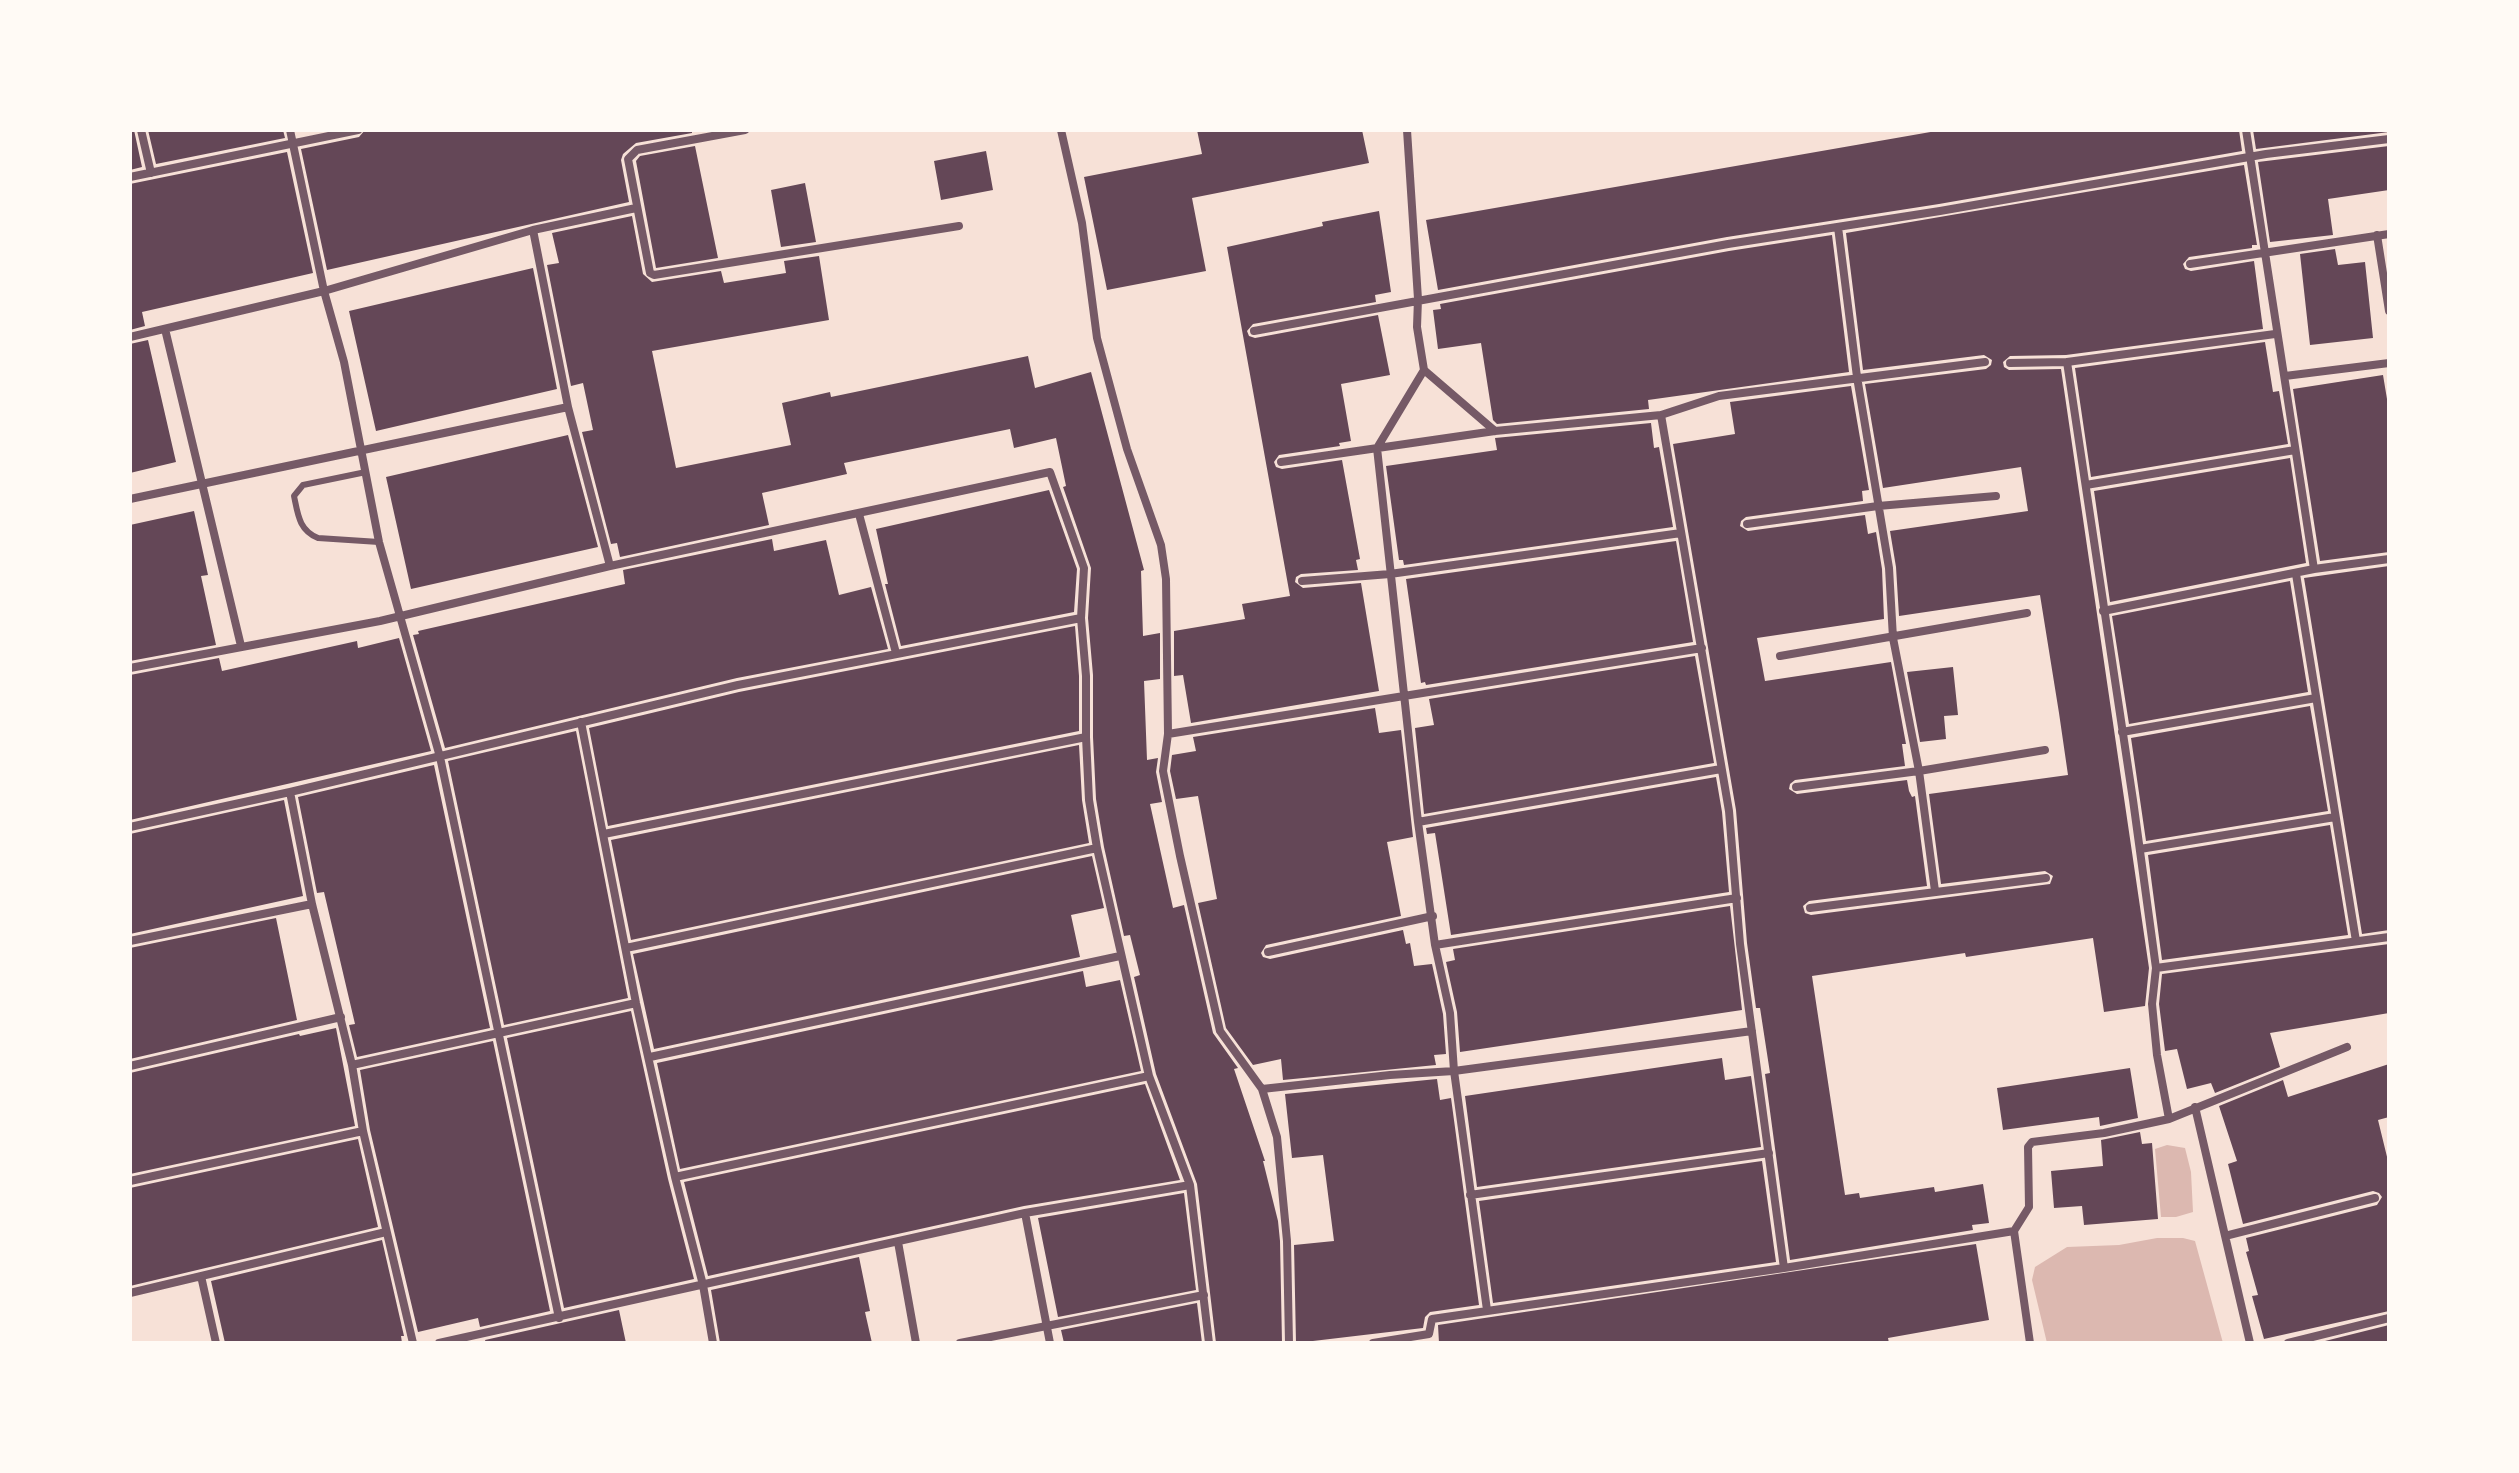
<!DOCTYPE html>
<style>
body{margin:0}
#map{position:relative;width:2519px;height:1473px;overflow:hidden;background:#f7e1d7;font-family:"Public Sans",sans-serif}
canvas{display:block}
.frame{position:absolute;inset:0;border:132px solid #fffaf5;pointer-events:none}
</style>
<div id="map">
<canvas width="2519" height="1473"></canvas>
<div class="frame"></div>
</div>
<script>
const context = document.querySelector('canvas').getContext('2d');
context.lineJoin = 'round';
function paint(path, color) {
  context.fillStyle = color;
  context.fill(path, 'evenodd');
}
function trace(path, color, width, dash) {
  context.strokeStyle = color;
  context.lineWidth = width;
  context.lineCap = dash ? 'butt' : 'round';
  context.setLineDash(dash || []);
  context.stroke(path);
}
const water = new Path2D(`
 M2167,1145L2185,1148L2191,1172L2193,1212L2176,1217H2161L2155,1149Z
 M2157,1238H2183L2195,1241L2223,1343H2047L2032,1280L2035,1267L2067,1247L2119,1245Z`);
const building = new Path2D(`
 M130,130H134L142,167L130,170Z
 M148,130H283L285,138L156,164Z
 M365,130H692V133L636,143L623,154L621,160L629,202L327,270L301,149L359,137Z
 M1197,130H1362L1369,163L1192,198L1206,271L1107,290L1084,177L1202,154Z
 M1942,130H2239L2242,151L1939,204L1727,237L1438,290L1426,220Z
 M2253,130H2389V132L2256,149Z
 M695,146L718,258L656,268L636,161L640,156Z
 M2389,146V190L2328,199L2333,235L2270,242L2258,162Z
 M986,151L993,190L941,200L934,161Z
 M287,152L313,273L142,312L145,326L130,330V184Z
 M2244,165L2257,245H2252V248L2189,257L2183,264L2185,269L2191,271L2254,261L2263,329L2066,355L2010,356L2003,362L2004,367L2009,370L2061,369L2149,968L2145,1006L2104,1012L2093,938L1966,957L1965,953L1812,976L1845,1195L1859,1193L1860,1198L1934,1187L1935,1192L1983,1184L1989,1223L1972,1225L1973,1230L1790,1260L1765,1074L1770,1073L1760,1008H1756L1747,943L1736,810L1673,444L1735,434L1730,402L1851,386L1869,490L1862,491L1863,501L1746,517L1741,521L1740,526L1748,531L1865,515L1868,534L1876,532L1882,569L1884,619L1757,638L1765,681L1891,662L1906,744H1902L1905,766L1795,780L1790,784L1789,789L1797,794L1907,780L1909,791L1912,797L1915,796L1927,886L1809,901L1803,906L1805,913L1811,915L2050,884L2053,876L2045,871L1941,884L1929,794L2068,775L2059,713L2040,595L1899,616L1896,567L1890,531L2028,511L2021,467L1883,488L1865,384L1986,369L1991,365L1992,360L1984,355L1863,370L1846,233Z
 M805,183L816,242L781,247L771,190Z
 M1379,211L1391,292L1375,295L1376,302L1253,324L1247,331L1249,336L1255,338L1378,315L1390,375L1341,384L1351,441L1339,443L1340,446L1279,455L1274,462L1276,467L1282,469L1342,460L1360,559L1356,560L1358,570L1301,574L1296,577L1295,582L1303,588L1361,583L1379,691L1191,723L1183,675L1174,676V631L1245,619L1242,604L1290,596L1227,247L1323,226L1322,222Z
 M632,216L643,274L652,282L721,271L724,283L786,273L784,261L819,256L829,320L652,351L676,468L791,445L782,403L830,392L831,397L1028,356L1035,388L1091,372L1144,570L1141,571L1143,636L1160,633V679L1144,681L1147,760L1158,758L1156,772L1162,802L1150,804L1173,908L1184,905L1213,1033L1238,1068L1234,1069L1265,1161H1263L1278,1221L1280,1241L1282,1343H1216L1197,1184L1156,1074L1134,977L1140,975L1130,935L1124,936L1104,847L1096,799L1093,737V675L1088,618L1091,568L1063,487L1066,486L1056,438L1014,448L1010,429L844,463L847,474L762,493L769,525L620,557L617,543L611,544L582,432L593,430L583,383L571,386L547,265L559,263L552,233Z
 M1832,235L1849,372L1648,400L1649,409L1497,424L1493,420L1481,343L1438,349L1433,310L1441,309L1440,304L1729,251Z
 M2335,249L2338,265L2365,262L2373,338L2310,345L2300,254Z
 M533,268L557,389L376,431L349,311Z
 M148,340L176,462L130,473V344Z
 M2265,342L2273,392L2279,391L2288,444L2091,477L2075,368Z
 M2383,375L2389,411V552L2320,561L2293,389Z
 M1651,423L1654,448L1659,447L1673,527L1404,565L1403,560H1399L1386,466L1497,450L1495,438Z
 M568,435L598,547L411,589L386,477Z
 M2290,458L2306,563L2110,602L2094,491Z
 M1049,490L1077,569L1074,612L901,646L885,584H888L876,529Z
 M194,511L208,575L201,576L216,645L130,661V525Z
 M772,539L774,551L826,540L839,595L871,587L888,649L737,678L445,748L413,635L419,634L418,631L625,584L623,570Z
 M1676,541L1693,642L1426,685L1425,682L1421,683L1406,579Z
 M2389,566V930L2362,934L2304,578Z
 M2290,581L2308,692L2129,724L2112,616Z
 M1075,626L1079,676V731L608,826L589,728L739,692Z
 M399,638L431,751L130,820V675L219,658L222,671L357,641L358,648Z
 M1695,656L1714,763L1424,814L1415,728L1434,725L1429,699Z
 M1953,667L1958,715L1944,716L1946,739L1920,742L1907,672Z
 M2310,706L2328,811L2146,841L2131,738Z
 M1375,708L1379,733L1401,730L1413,837L1387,842L1401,916L1266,945L1261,953L1263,957L1270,959L1403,930L1406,944L1410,943L1414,966L1432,964L1443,1014L1446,1054L1434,1055L1436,1065L1283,1080L1281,1059L1253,1065L1226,1028L1198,903L1217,899L1198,796L1176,799L1170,771L1172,755L1196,751L1193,737Z
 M576,731L628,998L504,1025L448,761Z
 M1079,745L1082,800L1089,843L631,940L611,840Z
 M434,765L490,1028L357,1057L349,1025L355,1024L324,892L317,893L298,797Z
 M1716,777L1722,812L1729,892L1451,935L1435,833L1427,834L1426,828Z
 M284,800L303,896L130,934V834Z
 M2330,825L2348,935L2162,960L2148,855Z
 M1092,856L1104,908L1071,915L1080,957L654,1049L633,954Z
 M1730,906L1742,1010L1460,1052L1457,1012L1446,962L1455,960L1453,949Z
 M276,918L297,1020L130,1059V948Z
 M2389,944V1013L2270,1033L2280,1067L2215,1093L2211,1083L2187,1089L2177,1049L2165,1051L2159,1004L2162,974Z
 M1083,971L1086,987L1120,980L1141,1071L680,1169L657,1063Z
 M631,1011L668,1179L694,1279L564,1308L507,1038Z
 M336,1028L355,1126L130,1174V1073L299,1034L300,1036Z
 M493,1041L550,1311L480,1327L478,1318L418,1332L370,1130L360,1070Z
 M1722,1058L1725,1080L1751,1076L1761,1147L1477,1187L1465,1096Z
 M2389,1064V1117L2378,1120L2389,1165V1311L2264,1339L2252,1296L2258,1295L2246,1252L2249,1251L2246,1238L2377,1205L2382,1197L2379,1193L2373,1191L2243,1224L2228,1164L2237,1161L2219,1106L2283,1080L2288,1097Z
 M2130,1068L2138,1118L2100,1126L2099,1117L2003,1130L1997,1088Z
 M1437,1079L1440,1100L1451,1098L1479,1305L1430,1312L1425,1317L1423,1328L1296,1343L1294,1245L1334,1241L1323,1155L1292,1158L1285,1094Z
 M1145,1084L1180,1180L1024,1206L708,1276L684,1182Z
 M2140,1132L2142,1144L2152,1143L2158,1219L2084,1225L2082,1206L2054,1208L2051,1171L2103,1166L2101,1140Z
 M358,1139L378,1227L130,1286V1188Z
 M1762,1161L1776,1262L1493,1303L1479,1201Z
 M1184,1193L1196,1290L1058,1317L1038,1218Z
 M382,1240L404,1336H401L402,1343H225L211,1281Z
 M1976,1244L1989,1320L1888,1338L1889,1343H1439L1438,1325Z
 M859,1257L870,1311L865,1312L872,1343H720L711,1290Z
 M1197,1303L1202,1343H1064L1061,1330Z
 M619,1310L626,1343H486L485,1340Z
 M2389,1325V1343H2317Z`);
const service = new Path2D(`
 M366,472L303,485L294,496C298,515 299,530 318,538L379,542`);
const minor = new Path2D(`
 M141,130L151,173
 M290,130L324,291L344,362L379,542L440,757L559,1318
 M745,130L637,150L628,159L650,273L654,275L959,226
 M1061,130L1082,223L1097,338L1127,449L1161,545L1166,579L1168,734L1163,771L1180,856L1220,1031L1262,1089L1277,1137L1287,1241L1289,1343
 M1407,130L1418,299L1417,327L1424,370L1377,448L1418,822L1435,945L1450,1013L1454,1071L1487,1310
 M2246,130L2314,569
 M130,177L358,130
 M1838,227L1857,377L1889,568L1893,638L1919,771L1935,891
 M533,230L568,407L610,566
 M2377,235L2389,311
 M2190,264L2389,234
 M165,329L241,646
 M1254,331L1728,244L1940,211L2266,154L2389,139
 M130,337L324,291L533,230L636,208
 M2067,362L2133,800L2156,968L2152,1004L2157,1055L2169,1119
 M2010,363L2067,362L2275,334
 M1424,370L1495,431
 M2285,376L2389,363
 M1661,415L1729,811L1740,944L1784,1268
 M1281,462L1495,431L1661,415L1719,396L1985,362
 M2086,485L2295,450
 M130,499L568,407
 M859,514L896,653
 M1747,524L1878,506L1996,496
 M2296,574L2356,941
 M1302,581L1390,574L1681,533
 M2103,611L2314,569L2389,559
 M1780,656L2027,613
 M130,668L380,621L610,566L1050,472L1084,568L1081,618L1086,676V737L1089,800L1097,848L1149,1076L1190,1185L1209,1343
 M581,722L636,1003L675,1177L703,1285L713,1343
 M2122,732L2316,698
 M1168,734L1702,648
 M1796,787L1919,771L2045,750
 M290,792L312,904L352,1065L363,1131L413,1343
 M1418,822L1721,769
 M130,827L290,792L738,685L1081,618
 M604,834L1086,737
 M2140,849L2335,817
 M1810,908L2046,878
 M130,941L312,904
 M1435,945L1737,898
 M626,948L1097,848
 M1268,952L1433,916
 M2156,968L2389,937
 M650,1057L1120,956
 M352,1065L636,1003
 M130,1066L341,1017
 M1262,1089L1390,1075L1454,1071L1752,1031
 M2195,1107L2250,1343
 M675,1177L1149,1076
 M130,1181L363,1131
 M1470,1195L1769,1153
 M1025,1213L1050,1343
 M2225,1236L2375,1198
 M898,1242L916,1343
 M201,1276L216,1343
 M130,1293L386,1232
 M439,1343L1025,1213L1190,1185
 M960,1343L1204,1295
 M1373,1343L1429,1334L1432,1319L1784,1268L2014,1231
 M2030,1343L2014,1231L2029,1207L2028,1147L2032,1142L2104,1133L2169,1119L2347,1047
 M2288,1343L2389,1318`);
paint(water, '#dcb8b0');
paint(building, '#644757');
trace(service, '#755966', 6);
trace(minor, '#755966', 8);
</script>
